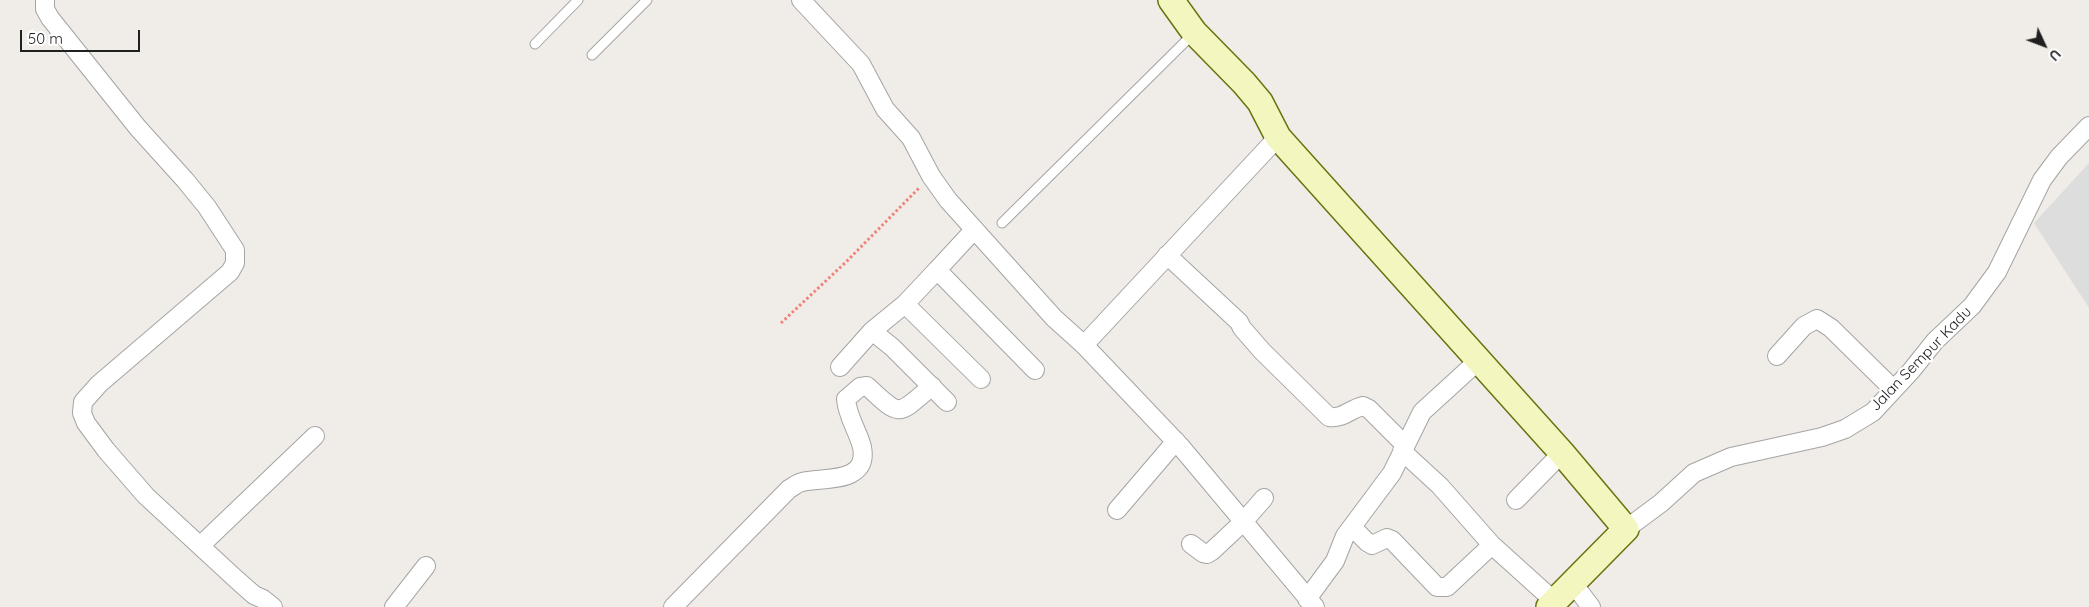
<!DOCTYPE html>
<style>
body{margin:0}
#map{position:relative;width:2089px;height:607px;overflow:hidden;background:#f0ede8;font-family:Quicksand,sans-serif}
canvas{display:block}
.north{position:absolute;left:2019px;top:20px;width:50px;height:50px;-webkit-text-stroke:4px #fff;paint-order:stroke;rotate:133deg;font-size:14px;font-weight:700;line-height:20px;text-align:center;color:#202020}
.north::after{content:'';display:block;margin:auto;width:18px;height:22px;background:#202020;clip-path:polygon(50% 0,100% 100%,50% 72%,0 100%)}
.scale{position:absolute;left:20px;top:30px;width:120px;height:22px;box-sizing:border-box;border:2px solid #202020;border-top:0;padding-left:6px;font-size:15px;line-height:18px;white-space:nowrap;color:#202020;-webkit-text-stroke:4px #fff;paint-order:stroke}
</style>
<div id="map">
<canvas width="2089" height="607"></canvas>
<div class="north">U</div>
<div class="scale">50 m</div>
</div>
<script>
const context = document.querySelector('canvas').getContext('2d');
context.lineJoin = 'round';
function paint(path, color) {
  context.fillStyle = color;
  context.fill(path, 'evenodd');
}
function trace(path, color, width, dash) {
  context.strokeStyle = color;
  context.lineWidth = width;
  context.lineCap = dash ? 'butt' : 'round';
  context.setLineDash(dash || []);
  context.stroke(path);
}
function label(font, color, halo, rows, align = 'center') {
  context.font = font + ' Quicksand,sans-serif';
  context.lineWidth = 5;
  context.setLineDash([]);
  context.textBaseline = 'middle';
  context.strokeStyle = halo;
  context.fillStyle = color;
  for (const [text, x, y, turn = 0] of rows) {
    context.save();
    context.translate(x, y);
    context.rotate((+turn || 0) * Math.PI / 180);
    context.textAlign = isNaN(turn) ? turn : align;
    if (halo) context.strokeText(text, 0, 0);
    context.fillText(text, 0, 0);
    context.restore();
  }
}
const residential = new Path2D(`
 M2089,163V308L2034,223Z`);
const path = new Path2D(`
 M781,323L846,262L920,187`);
const lane = new Path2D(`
 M535,44L578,0
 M592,55L647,0
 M1002,223L1193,34`);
const street = new Path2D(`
 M45,0V9L50,18L138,128L185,180L207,207L235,250V263L230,272L99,384L83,402L82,413L86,423L106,450L146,496L237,580L254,595L263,599L273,607
 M801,0L861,64L885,109L911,138L931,176L948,200L1054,318L1084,345L1181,447L1315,607
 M974,230L937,270L1035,370
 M1167,255L1239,322L1242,328L1262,351L1329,417C1343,419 1350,409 1363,406L1369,409L1405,445
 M937,270L905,304L981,379
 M872,331L892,347L947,402
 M1084,345L1278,137
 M1777,356L1804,326L1817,319L1831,328L1893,389
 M840,367L872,331L905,304
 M1402,451L1440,486L1492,545
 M1516,500L1562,453
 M1117,510L1176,441
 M1352,527L1367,542L1372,545L1387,538L1392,540L1437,587H1447L1492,545L1554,601
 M1626,529L1661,503L1694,473L1731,457L1822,437L1845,429L1873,412L1911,371L1935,341L1972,306L1997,272L2042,180L2059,157L2089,126
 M1191,544L1203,553L1207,554L1212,551L1243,522L1264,498
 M201,545L315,436
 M1572,582L1591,607
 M1307,599L1335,561L1345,536L1392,473L1422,412L1479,360
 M394,607L426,566
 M673,607L789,489C793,487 797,483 802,482C824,477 869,484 862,447C858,431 847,416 846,399L860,387L867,386C901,418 897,416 932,386`);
const secondary = new Path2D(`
 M1171,0L1194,32L1244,83L1260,102L1278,137L1562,453L1626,529L1549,607`);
const streetNames = [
 ["Jalan Sempur Kadu",1921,359,-46]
];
paint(residential, '#dedddd');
trace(lane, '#a4a4a4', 11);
trace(street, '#a4a4a4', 20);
trace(secondary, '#69720d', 28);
trace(path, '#f18278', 3, [2.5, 2.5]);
trace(lane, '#fff', 9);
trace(street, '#fff', 18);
trace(secondary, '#f4f6c0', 25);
label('15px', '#202020', '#fff', streetNames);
</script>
